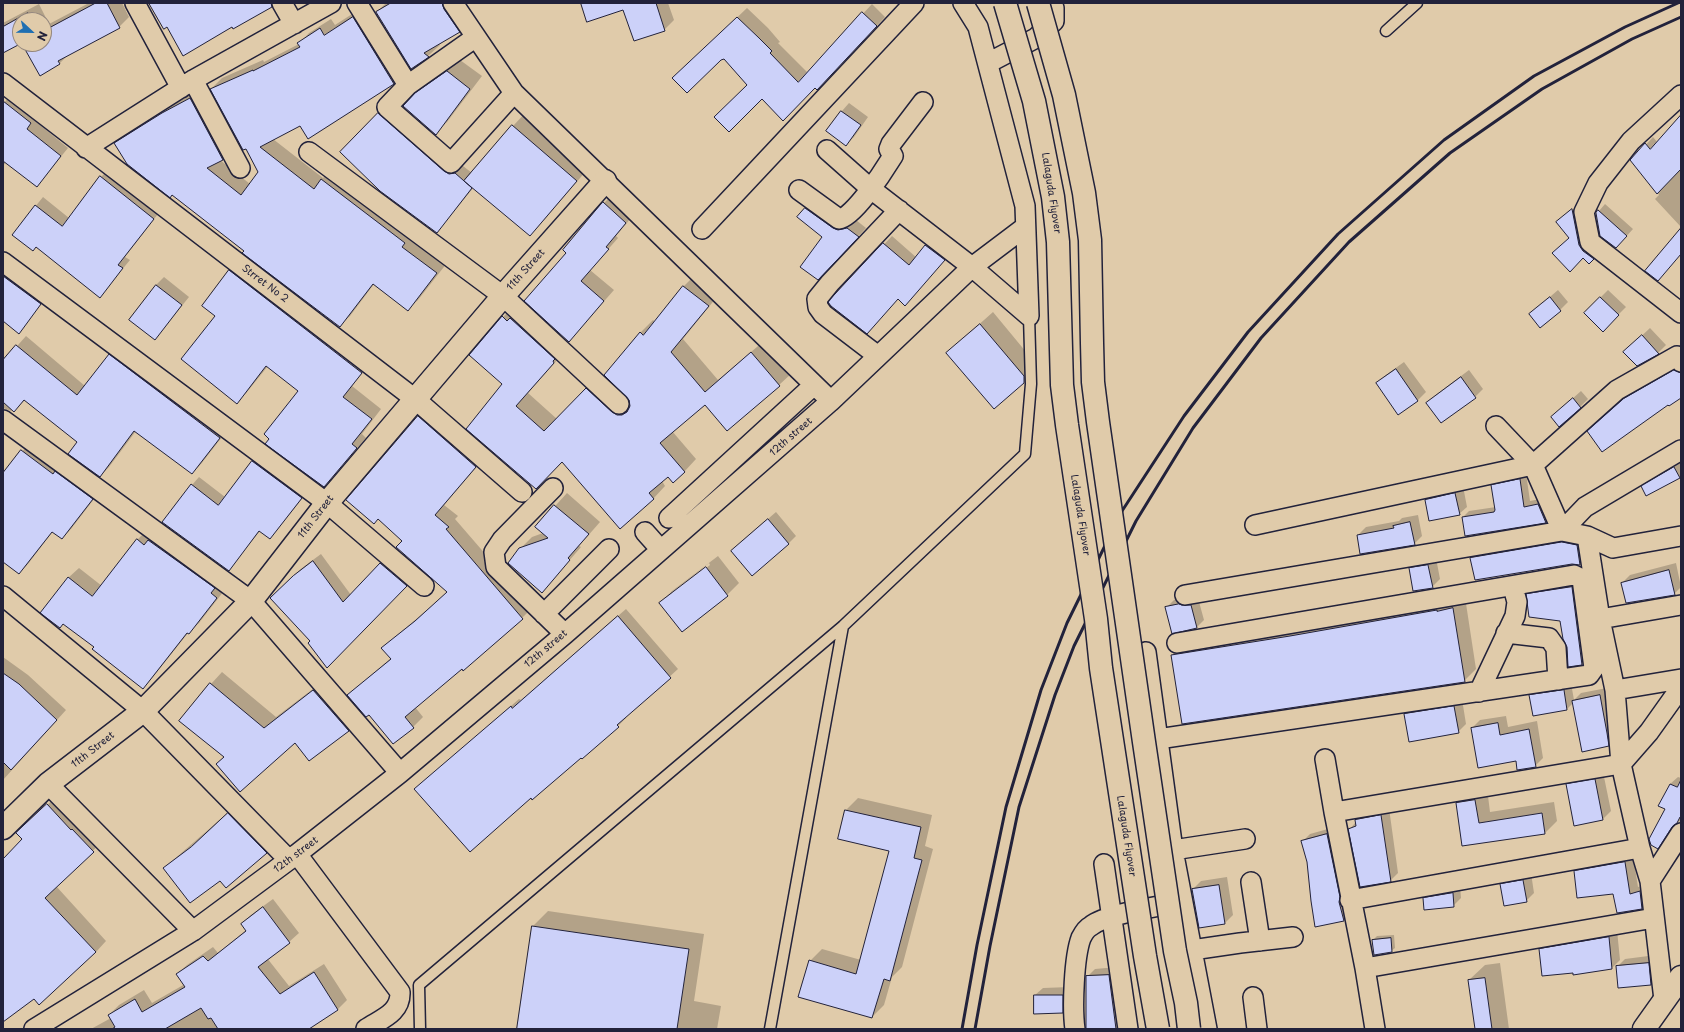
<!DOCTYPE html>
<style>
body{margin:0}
#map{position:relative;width:1684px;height:1032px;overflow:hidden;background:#e0cbaa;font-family:"Playpen Sans",sans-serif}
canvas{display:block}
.frame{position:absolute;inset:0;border:4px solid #22223b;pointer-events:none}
.north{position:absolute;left:12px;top:12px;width:40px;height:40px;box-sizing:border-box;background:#e0cbaa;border:1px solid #94877e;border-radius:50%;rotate:112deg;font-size:11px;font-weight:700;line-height:16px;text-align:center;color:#22223b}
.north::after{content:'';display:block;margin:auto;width:14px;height:18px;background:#1f6fb2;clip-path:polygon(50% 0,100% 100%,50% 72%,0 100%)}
</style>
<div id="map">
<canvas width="1684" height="1032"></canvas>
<div class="frame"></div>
<div class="north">N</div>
</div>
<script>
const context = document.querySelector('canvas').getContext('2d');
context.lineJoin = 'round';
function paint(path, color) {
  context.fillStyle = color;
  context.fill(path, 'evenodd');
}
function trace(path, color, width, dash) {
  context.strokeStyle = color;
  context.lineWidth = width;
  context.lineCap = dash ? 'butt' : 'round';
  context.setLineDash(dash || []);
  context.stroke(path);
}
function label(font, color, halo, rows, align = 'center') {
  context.font = font + ' "Playpen Sans",sans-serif';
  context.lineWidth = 3;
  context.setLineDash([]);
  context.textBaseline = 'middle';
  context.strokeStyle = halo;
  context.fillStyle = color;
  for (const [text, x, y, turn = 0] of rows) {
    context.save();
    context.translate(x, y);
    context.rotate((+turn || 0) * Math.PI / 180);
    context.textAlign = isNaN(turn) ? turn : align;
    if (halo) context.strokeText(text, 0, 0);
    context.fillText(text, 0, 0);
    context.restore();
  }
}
const shadow = new Path2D(`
 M89,3H122L129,17L119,27L69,54L59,64L23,44H44V20H20V42L3,51V23L39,4L49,24Z
 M386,3H460L471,20L459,32L439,44L440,45L428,56L411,68L377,12Z
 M582,3H668L674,20L664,30L624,9Z
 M872,4L885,17L826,80L815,87L749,85L724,58L683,69L747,8L768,28L780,42L778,43L808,73Z
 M363,7L404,72L394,83L308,137L300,125L273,139L323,178L332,169L447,263L418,300L407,310L374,284L350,316L339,326L245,251L116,143L126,133L174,103L201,89L233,149L220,160L250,184L259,172L246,148L211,89L222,78L263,60L264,62L299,44L309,33L331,19L335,25Z
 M460,60L482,76L447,122L435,133L404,106L428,82Z
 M12,94L39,114L34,120L68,148L37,186L6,162L3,166V104Z
 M849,103L868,117L854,137L846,144L828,131L842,111Z
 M387,106L458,166H463L472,173L513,126L528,110L592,164L545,219L530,235L474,187L437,232L342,152Z
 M1681,117V227L1655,199L1659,195L1632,160L1653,137L1658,143Z
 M109,169L161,210L125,257L130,260L100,296L37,246L13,234L43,197L69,218L101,177Z
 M614,193L636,212L616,236L618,238L590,270L614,290L569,341L568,253L604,203Z
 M813,201L856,220L866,228L826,271L823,237L805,208Z
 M1605,204L1633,229L1622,241L1599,211Z
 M1576,207L1597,255L1589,262L1570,238L1561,219Z
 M892,236L917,258L934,238L951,252L905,305L898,298L830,302Z
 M3,261L48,296L19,332L3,320Z
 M240,261L371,362L352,386L381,409L362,434L366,438L324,486L299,390L268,366L247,392L237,402L216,316L230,271Z
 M696,274L720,293L683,339L718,380L764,341L792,373L779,385L705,403L672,431L696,459L684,472L668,476L662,481L665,486L653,499L563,461L549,475L503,384V317L515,305L566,350L528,393L557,419L599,376L624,400L631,403L630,400L605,375L641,332L653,320L655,322L684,286Z
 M164,277L189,297L155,339L156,285Z
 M1558,290L1568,302L1560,310L1530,314Z
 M1608,290L1626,307L1603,330L1585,313Z
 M993,312L1036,364V370L1024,382L947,353Z
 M1650,328L1666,345L1658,353L1637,365L1633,344Z
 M26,336L85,386L109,355L119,346L229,428L201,464L192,473L136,431L109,467L100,476L78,442L25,400L14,410L13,409L11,411L3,408V362Z
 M1404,362L1426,392L1418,400L1399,413L1378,383L1386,375Z
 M1681,364V397L1596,424L1633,391Z
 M1469,370L1483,389L1475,397L1428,403L1436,395Z
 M1581,391L1588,399L1580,407L1552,417Z
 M428,406L486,456L444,505L458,516L455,519L532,608L522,618L415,707L423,717L413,727L370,713L348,695L391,658L382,648L448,592L404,540L418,416Z
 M31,441L101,490L71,529L62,538L53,531L28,564L19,573L3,561V475Z
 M261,454L309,490L277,530L269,538L260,531L228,570L192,485L199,477L225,497Z
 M1681,461V476L1680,477L1646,495L1642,487L1650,479Z
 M1526,473L1530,501L1545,498L1552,515L1546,522L1466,535L1463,517L1469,511L1496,507L1493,486L1499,479Z
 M1463,486L1467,507L1459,514L1426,500L1434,492Z
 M567,493L600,522L579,546L581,547L542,592L520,549L532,537L543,533L536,527Z
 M776,512L796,536L788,544L740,543Z
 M1418,515L1422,536L1414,544L1358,535L1366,527L1399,521L1402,518Z
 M148,529L227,587L199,623L188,633L153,677L143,687L95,647L68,578L79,568L102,586L137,540Z
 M1566,539L1581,542L1584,560L1580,564L1472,558L1475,554Z
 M321,554L351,595L389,556L414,577L327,666L279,590L302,568Z
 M718,556L739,583L727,595L661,603L672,591ZM709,563L710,565L672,594V592Z
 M1436,558L1440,579L1432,587L1410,568L1418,561Z
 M1676,563L1681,587L1674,594L1622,583L1630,575Z
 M1584,575L1594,652L1582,664L1569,666L1568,647L1561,620L1527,595L1539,583Z
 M1187,596L1198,598L1204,620L1196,628L1166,608L1174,600Z
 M1465,597L1476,669L1464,681L1172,655L1184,643Z
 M626,609L678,669L625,717L626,718L618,726L532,798L416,789L519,699L521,700Z
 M3,657L28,675L66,710L3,780Z
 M222,672L276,717L326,679L360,718L348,730L309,760L295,742L225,757L211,684Z
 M1571,683L1574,700L1581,693L1607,688L1616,737L1608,745L1573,703L1567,709L1534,715L1530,695L1538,687Z
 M1462,699L1466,724L1458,732L1405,714L1412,706Z
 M1506,716L1508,727L1537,721L1543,758L1535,766L1516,760L1472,728L1480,720Z
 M1603,772L1611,811L1603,819L1575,825L1567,785L1575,777Z
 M1678,777L1681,778V821L1677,822L1666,840L1658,847L1670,784Z
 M1487,788L1490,812L1554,802L1557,821L1545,833L1463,845L1457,803L1469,791Z
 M59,794L104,840L56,886L106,941L96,952L3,1021V860L24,839L29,822Z
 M858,798L932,815L925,846L933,849L902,967L892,977L884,1005L872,1017L810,961L822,949L861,960L890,850L840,839L846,810Z
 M239,803L277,842L266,852L220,880L164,868Z
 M1389,808L1398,873L1390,881L1350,829L1364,812Z
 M1335,827L1352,912L1344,920L1316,925L1308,862L1302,842L1310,834Z
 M1633,855L1638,887L1648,884L1650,900L1642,908L1575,871L1583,863Z
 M1531,873L1534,893L1526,901L1502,885L1509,877Z
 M1227,877L1233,915L1225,923L1193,889L1201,881Z
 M1460,885L1461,898L1453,906L1424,899L1432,891Z
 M273,899L299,933L289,942L267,958L289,986L324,964L347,1000L337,1010L307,1029H91L111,1018L109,1015L119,1005L144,990L152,1003L185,984L177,974L187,965L213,947L218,953L246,930L242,924L251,915Z
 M548,911L704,934L694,1001L721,1006L717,1029H517L533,926Z
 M1617,930L1620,960L1612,968L1540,949L1548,941Z
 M1394,935L1395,948L1391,951L1373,940L1377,936Z
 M1656,955L1659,976L1651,984L1617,967L1625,959Z
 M1500,963L1509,1029H1476L1469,980L1485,965Z
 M1117,967L1129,1029H1087V977L1095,969Z
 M1070,987V1005L1062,1012L1035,995L1043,988Z`);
const building = new Path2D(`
 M96,3H107L120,28L58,61L60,64L40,76L22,44H44V31Z
 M149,3H271L272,7L233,29L232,27L183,56L167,27L164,29Z
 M391,3H442L444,9L460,32L424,53L429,57L411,69L376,12Z
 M581,3H656L665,31L634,41L623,10L587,22Z
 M862,12L877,26L817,90L815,88L783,121L762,99L729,132L714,117L747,85L724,59L721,60L687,93L672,78L737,17L759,38L772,51L770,53L798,82Z
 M28,13L32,20H20V44L3,53V27Z
 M353,17L394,84L308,139L300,126L260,147L314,189L321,179L405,243L402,247L437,273L408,311L373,284L340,327L242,253L244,251L172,195L170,198L127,164L114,143L162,113L190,98L223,160L207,168L241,195L258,172L246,149L243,150L210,89L253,70V71L300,47L297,43L320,28L324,35Z
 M447,71L470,89L436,135L403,106L415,93Z
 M3,101L31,123L27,129L61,156L37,187L3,161Z
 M841,111L861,125L846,146L826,131Z
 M378,113L444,171L449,174L455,173L472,188L437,233L380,191L340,152Z
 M1681,115V169L1657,194L1630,160L1645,143L1650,149Z
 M512,125L577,181L530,236L464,181Z
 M100,176L154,219L118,265L123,268L100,298L36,247L33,251L12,235L35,205L62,226Z
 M603,202L626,223L606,247L609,249L581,281L604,301L569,342L524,301L566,253L563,250Z
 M805,208L833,228L838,230L847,228L859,237L818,280L800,267L822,237L797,217Z
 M1572,209L1579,245L1583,251L1594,259L1589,264L1583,258L1570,272L1552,253L1569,238L1556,222Z
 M1598,210L1627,236L1616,248L1600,236L1596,213Z
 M1681,228V254L1658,281L1645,271Z
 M883,243L909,265L925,245L945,260L905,306L898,299L867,334L831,306L828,302Z
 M229,270L362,373L343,397L372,419L352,444L357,448L324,487L265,444L269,439L264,434L298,391L266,366L237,404L181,359L215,316L202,306Z
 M3,276L41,304L19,334L3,321Z
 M156,285L182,305L155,340L129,320Z
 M683,286L709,306L671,352L705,392L751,352L780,386L727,431L705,405L660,443L685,472L673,483L668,477L649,493L654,499L620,529L562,462L536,489L466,429L502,384L469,355L502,316L507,321L510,318L555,359L553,361L554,363L516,406L544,431L586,388L612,412L617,415H622L627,412L630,406L629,400L604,375L640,332L643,335Z
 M1550,297L1561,311L1540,328L1529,314Z
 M1600,297L1619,315L1603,332L1584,313Z
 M980,324L1024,376V383L994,409L946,353Z
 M1642,335L1659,354L1637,366L1623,352Z
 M16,345L77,395L109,354L220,438L192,474L134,431L100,477L68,454L77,442L24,400L14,412L3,402V360Z
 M1396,369L1418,401L1398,415L1376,383Z
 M1674,370L1681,373V398L1669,406L1668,405L1602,452L1587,431L1623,399Z
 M1461,377L1476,398L1441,423L1426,403Z
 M1573,398L1581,408L1559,427L1551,417Z
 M418,416L476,467L435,515L449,527L446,529L523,619L463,671L462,669L405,717L414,728L393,744L369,715L366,717L347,695L391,659L381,648L415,621L447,592L396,547L402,541L378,519L374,524L346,500Z
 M21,450L53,474L55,471L93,499L62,539L52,532L19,574L3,562V473Z
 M252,461L302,498L270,539L259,531L229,571L162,522L191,484L218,505Z
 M1674,467L1680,478L1646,496L1641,486Z
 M1520,479L1524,507L1538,504L1546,523L1465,536L1462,517L1494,512L1495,510L1491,485Z
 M1455,493L1460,515L1429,521L1425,500Z
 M554,505L589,534L568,558L570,560L542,593L508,563L519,548L548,538L535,527Z
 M768,519L789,544L752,576L731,551Z
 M1410,522L1415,545L1360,554L1357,535L1394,528L1393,526Z
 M137,539L144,545L148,540L215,588L211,593L217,598L189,634L187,633L143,689L92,649L94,647L63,624L60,628L40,613L68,577L92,596Z
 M1562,542L1577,545L1580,565L1572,564L1475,580L1470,558Z
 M313,561L343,602L380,563L407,586L327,668L308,643L310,641L270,598L293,576Z
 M1428,565L1433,588L1413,591L1409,568Z
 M706,567L728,596L682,632L659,603Z
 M1669,570L1675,595L1626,603L1621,583Z
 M1572,587L1582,665L1568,667L1567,647L1563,639L1560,621L1529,617L1526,594Z
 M1179,604L1182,605H1191L1197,628L1172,634L1165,607Z
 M1453,608L1465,682L1182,724L1171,655L1290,636L1437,610V611Z
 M618,616L671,678L617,725L619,727L582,759L581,758L532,800L531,798L470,852L414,789L511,706L512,708Z
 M3,673L19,684L57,720L11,770L3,762Z
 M210,683L264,728L313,690L349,731L309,761L295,743L240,792L216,764L224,757L179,721Z
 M1564,690L1567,710L1533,716L1529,695Z
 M1600,695L1607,733L1609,746L1582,752L1572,701Z
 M1454,706L1459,733L1409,742L1404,714Z
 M1498,723L1500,735L1529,729L1536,767L1517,770L1516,761L1478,768L1471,728Z
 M1595,779L1603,820L1574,826L1566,784Z
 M1681,780V818L1680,817L1677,823L1672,827L1658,849L1651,845L1649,839L1665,809L1658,806L1670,784L1677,787Z
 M1475,800L1479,823L1542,813L1545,834L1462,846L1456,803Z
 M47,804L71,830L72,829L94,852L45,898L96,952L39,1005L34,999L3,1022V859L22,839L16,833Z
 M845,810L921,827L914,858L922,860L890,981L884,979L872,1018L798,997L809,960L856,974L889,851L838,839Z
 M228,813L267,853L226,888L220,881L190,903L163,868L191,847Z
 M1381,815L1391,882L1360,887L1348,829L1356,826L1355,820Z
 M1327,834L1340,897L1339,902L1344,921L1315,927L1311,901L1307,862L1301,841Z
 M1625,862L1630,894L1640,891L1642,909L1617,913L1613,894L1577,898L1574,871Z
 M1523,880L1527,902L1504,906L1500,884Z
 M1219,885L1225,924L1199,928L1192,889Z
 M1453,893L1454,907L1424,910L1423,898Z
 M263,907L290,943L258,967L280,994L314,972L338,1010L309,1029H218L211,1018L208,1019L201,1008L165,1029H112L115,1027L108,1015L135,999L142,1012L185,987L176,974L203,956L208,961L246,931L241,924Z
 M532,926L689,949L677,1029H517Z
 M1609,937L1612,969L1573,975V973L1542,976L1539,949Z
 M1391,938L1392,952L1374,955L1372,940Z
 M1649,963L1651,985L1618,988L1616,966Z
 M1109,975L1116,1029H1086V976Z
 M1485,978L1492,1029H1475L1468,980Z
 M1034,995H1063V1013L1034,1014Z`);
const service = new Path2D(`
 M1386,31L1417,3
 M420,1029L419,985L843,626L1025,454L1031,384L1029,316
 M770,1029L843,626`);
const minor = new Path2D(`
 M135,3L181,88
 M282,3L294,24
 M357,3L408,85
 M453,3L514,93L831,401
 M963,3L978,27L1025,206L1029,316
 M476,37L408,85L387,107L451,163L514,93
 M988,63L1036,38L1054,21V8L1052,3
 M193,80L240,168
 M3,83L415,399L522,492
 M1681,95L1631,141L1598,183L1584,212L1590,242L1681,313
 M86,148L193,80L331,3
 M827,150L871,189L972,267L1029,316
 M309,152L503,296L619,404
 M799,190L839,219C853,218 883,172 891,159L893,156L889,149L891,144L923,102
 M702,229L914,3
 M3,262L327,503L424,586
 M878,356L823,314L818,307L817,299L830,283L899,210
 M3,420L251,601L400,773
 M1496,426L1533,465L1617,390L1677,356L1681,362
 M553,488L502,540L494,552L496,567L565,634
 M669,518L814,385
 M1255,525L1533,465L1562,531L1585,507L1681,450
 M645,532L661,550
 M1587,536L1600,619L1615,690L1621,764L1640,848L1650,881L1664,1000
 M1185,595L1562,531L1587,536L1613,548L1681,536
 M3,596L143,711L289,860
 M544,614L609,549
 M1600,619L1681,605
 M1506,633L1549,638L1556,648L1558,680
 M1146,652L1173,850
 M1615,690L1681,679
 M1479,692L1515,616L1517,602L1513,587
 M1158,739L1589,675L1594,668L1582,579L1574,575L1177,643
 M1325,759L1334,812
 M48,784L193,931
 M297,854L400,992C401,1013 381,1019 366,1029
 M1104,864L1128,1029
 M1650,881L1681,833
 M1251,882L1260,941
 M1350,900L1640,848
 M1192,950L1240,943L1293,937
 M1365,968L1654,918
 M1253,997L1257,1029
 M34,1029L193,931L297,854L400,773L565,634L831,401L972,267L1025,227
 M1075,1029C1072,1008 1074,957 1081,938C1083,934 1087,928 1091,926C1105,914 1161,906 1182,902
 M1207,1029L1173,850L1245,839
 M1375,1029L1365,968L1334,812L1621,764L1649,732L1681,687`);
const tertiary = new Path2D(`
 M3,828L48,784L143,711L251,601L327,503L503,296L605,181`);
const secondary = new Path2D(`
 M1644,1029L1681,977`);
const rail = new Path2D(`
 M962,1029L977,945L1006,807L1041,690L1067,623L1122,511L1184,416L1248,332L1338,234L1444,140L1534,76L1625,27L1678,3
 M975,1029L990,946L1019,807L1055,695L1074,646L1136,521L1193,428L1261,338L1349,242L1450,153L1542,89L1632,39L1681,17`);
const primaryBridge = new Path2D(`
 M1005,3L1034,101L1053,197L1058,242L1062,385L1067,425L1096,619L1101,668L1145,956L1158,1029
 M1038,3L1064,95L1084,193L1090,240L1092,343L1093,382L1098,422L1144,742L1175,951L1186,1003L1189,1029`);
const streetNames = [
 ["Lalaguda Flyover",1051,193,81],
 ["11th Street",526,270,-48],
 ["Strret No 2",265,284,37],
 ["12th street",791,437,-41],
 ["Lalaguda Flyover",1080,515,81],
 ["11th Street",316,517,-52],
 ["12th street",546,649,-40],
 ["11th Street",93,750,-38],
 ["Lalaguda Flyover",1126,836,81],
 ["12th street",296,855,-37]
];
paint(shadow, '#0003');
paint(building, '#ccd1f9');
trace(building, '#22223b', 1);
trace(service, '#22223b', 13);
trace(minor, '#22223b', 22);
trace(tertiary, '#22223b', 25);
trace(secondary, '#22223b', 25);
trace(service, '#e0cbaa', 10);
trace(minor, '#e0cbaa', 19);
trace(tertiary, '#e0cbaa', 22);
trace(secondary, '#e0cbaa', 22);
trace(rail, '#22223b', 3);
trace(primaryBridge, '#22223b', 25, []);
trace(primaryBridge, '#e0cbaa', 22);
label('10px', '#22223b', '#e0cbaa', streetNames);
</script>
